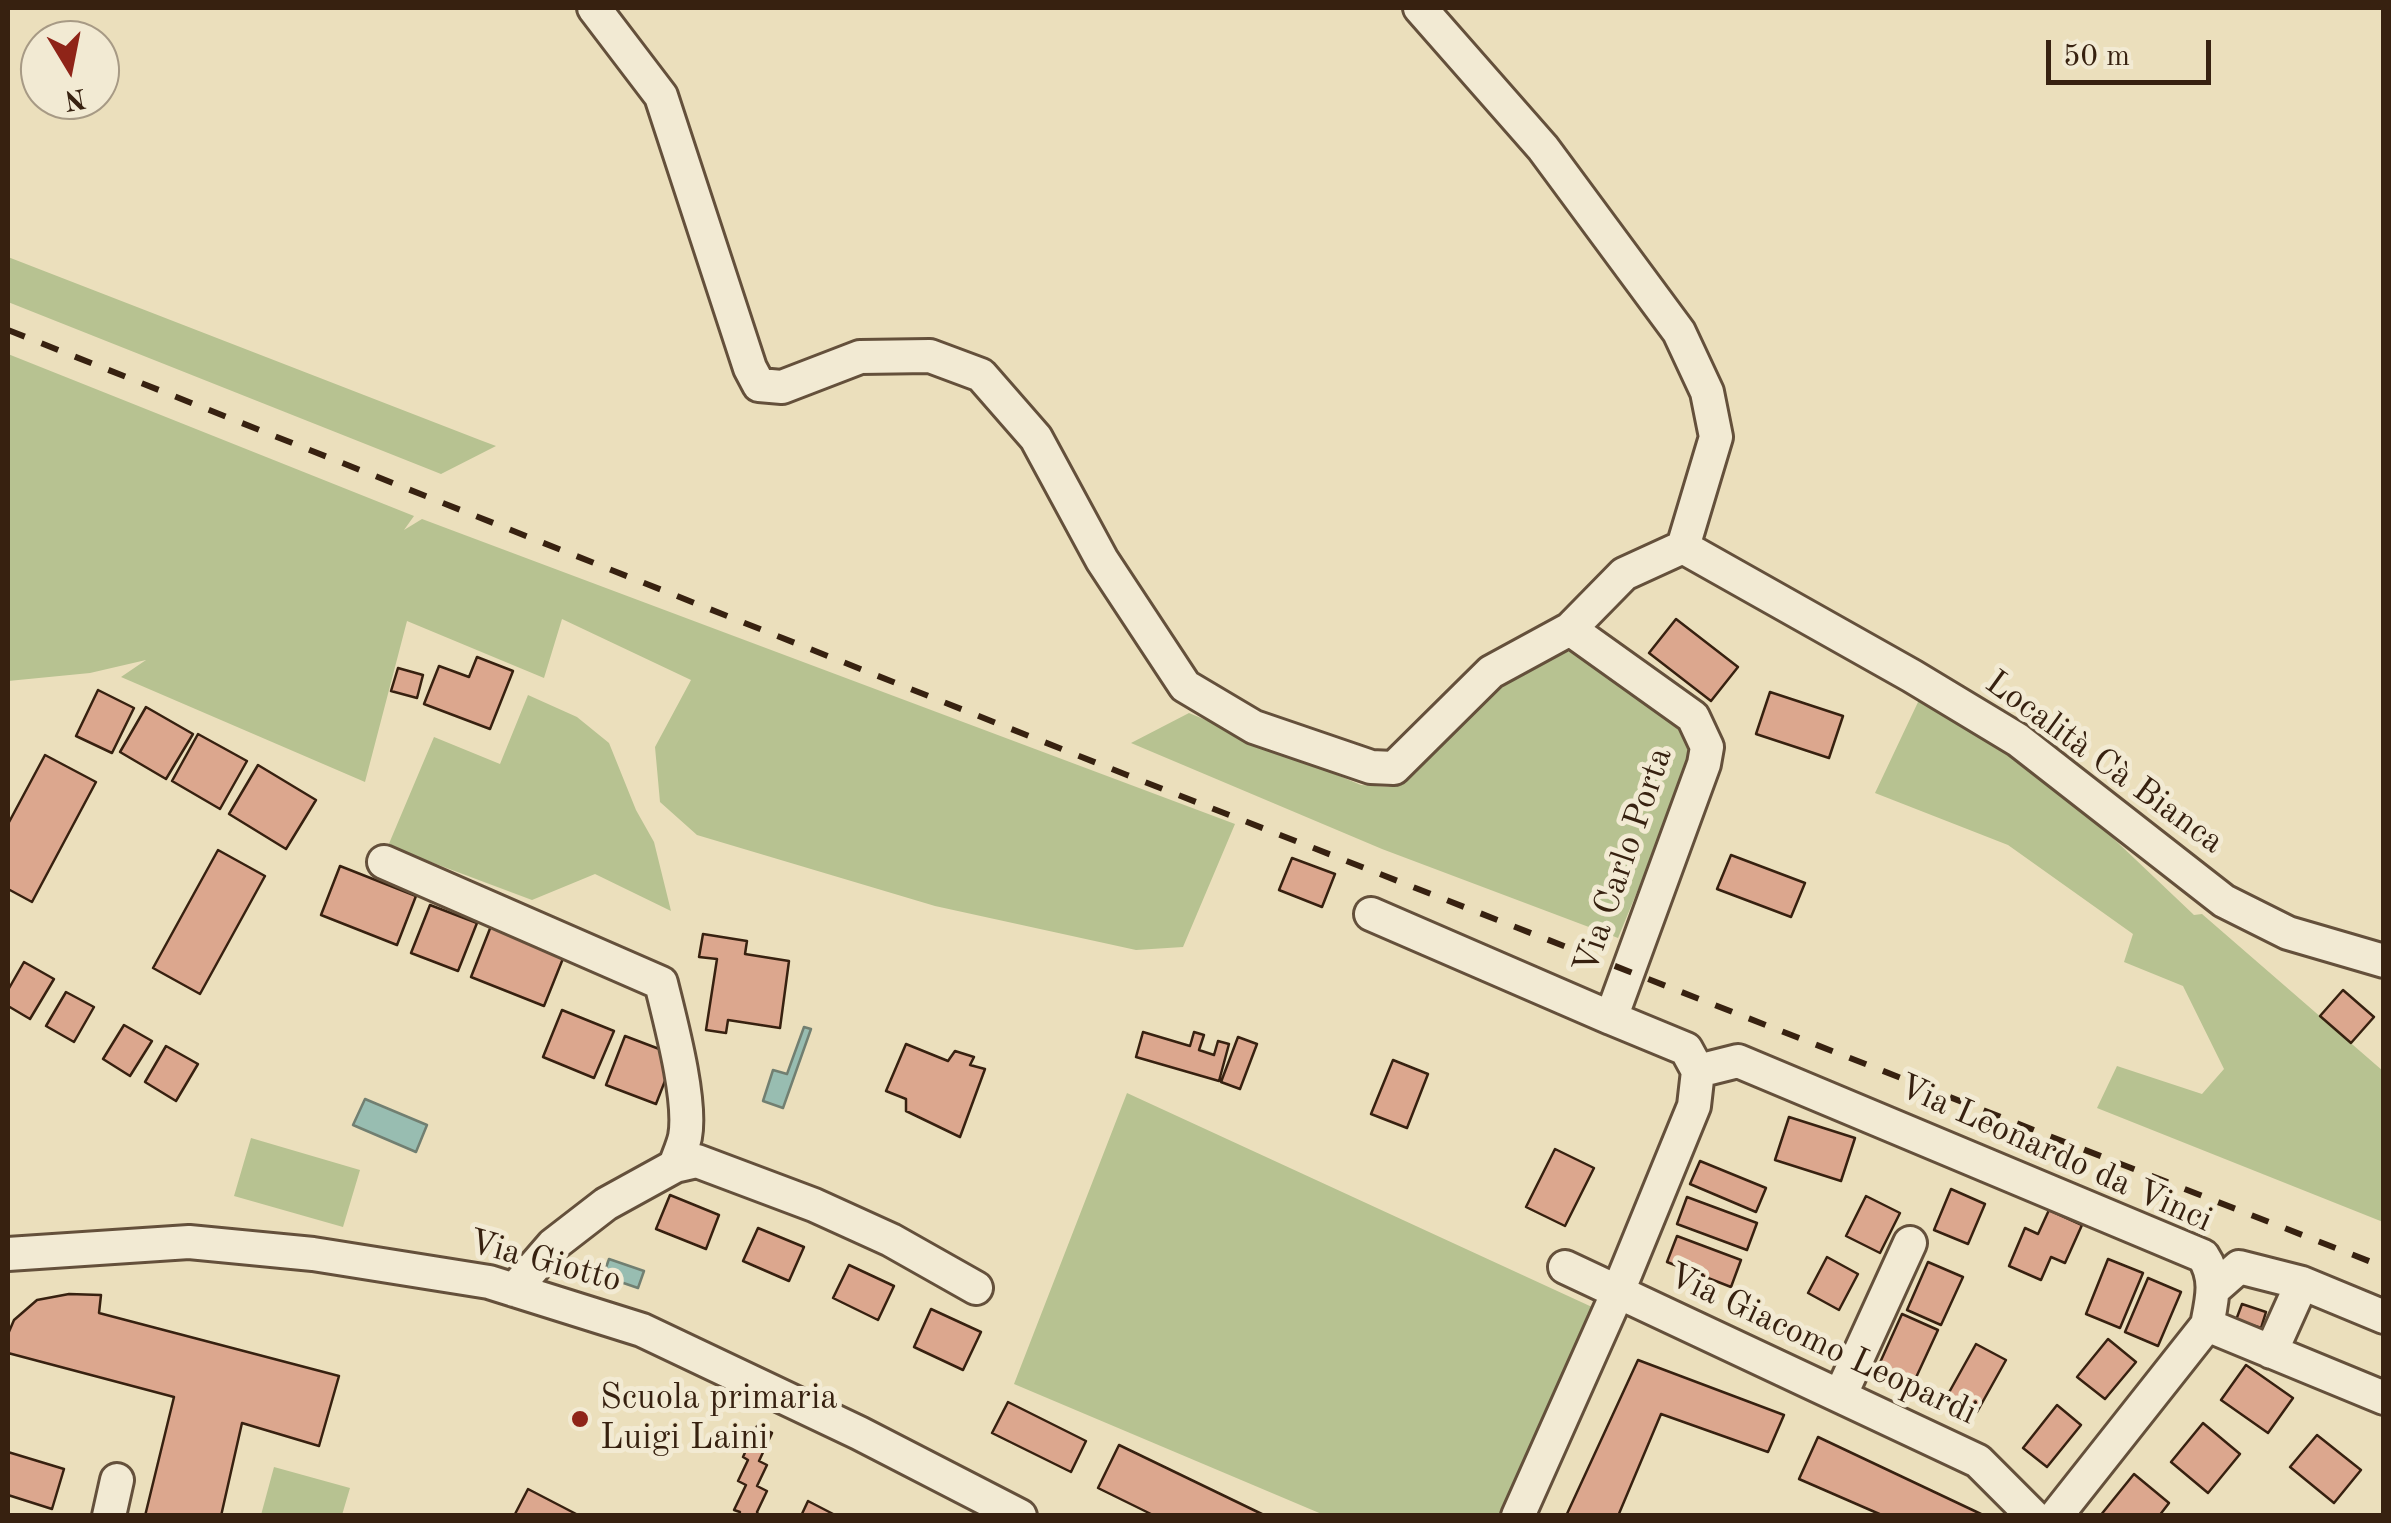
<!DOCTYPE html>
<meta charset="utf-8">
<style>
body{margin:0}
#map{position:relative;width:2391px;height:1523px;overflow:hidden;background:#ebdfbc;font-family:"Old Standard TT",serif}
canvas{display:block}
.frame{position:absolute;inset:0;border:10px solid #372110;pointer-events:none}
.north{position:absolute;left:20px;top:20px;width:100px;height:100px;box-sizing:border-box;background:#f2ead3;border:2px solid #a79a85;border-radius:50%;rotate:170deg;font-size:28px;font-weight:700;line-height:40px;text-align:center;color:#372110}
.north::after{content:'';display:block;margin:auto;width:35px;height:45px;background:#8f2418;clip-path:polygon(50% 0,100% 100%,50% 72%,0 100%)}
.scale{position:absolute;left:2046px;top:40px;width:165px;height:45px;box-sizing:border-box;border:5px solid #372110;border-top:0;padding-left:12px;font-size:30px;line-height:35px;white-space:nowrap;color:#372110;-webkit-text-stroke:8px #f2ead3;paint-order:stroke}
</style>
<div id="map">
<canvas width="2391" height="1523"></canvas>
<div class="frame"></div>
<div class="north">N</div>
<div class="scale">50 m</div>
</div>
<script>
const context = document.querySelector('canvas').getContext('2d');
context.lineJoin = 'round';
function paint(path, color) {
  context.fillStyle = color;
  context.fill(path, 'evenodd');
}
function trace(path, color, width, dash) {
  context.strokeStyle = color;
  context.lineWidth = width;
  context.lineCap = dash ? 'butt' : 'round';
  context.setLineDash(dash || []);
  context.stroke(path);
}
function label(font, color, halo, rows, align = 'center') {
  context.font = font + ' "Old Standard TT",serif';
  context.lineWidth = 10;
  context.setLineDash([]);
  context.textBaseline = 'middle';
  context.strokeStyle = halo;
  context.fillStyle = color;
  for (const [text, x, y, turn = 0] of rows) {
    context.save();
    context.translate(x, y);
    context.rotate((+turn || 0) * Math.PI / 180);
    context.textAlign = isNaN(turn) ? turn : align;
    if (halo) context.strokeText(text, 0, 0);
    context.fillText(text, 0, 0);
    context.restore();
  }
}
const green = new Path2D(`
 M8,257L480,440L496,446L441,474L8,302Z
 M8,354L414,516L404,530L422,519L1235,824L1183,947L1136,950L935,906L697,835L660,802L655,747L691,680L562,619L544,678L407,621L365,782L121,677L146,660L90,673L8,681Z
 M1556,651L1583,652L1682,720L1693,756L1618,938L1382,849L1131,743L1189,713L1361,785L1389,787L1410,773L1524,664Z
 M528,695L577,717L609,743L636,810L654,842L671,911L595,874L532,900L388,846L434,737L500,764Z
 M1919,700L2006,750L2096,822L2194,915L2202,914L2383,1071V1222L2097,1108L2117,1066L2202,1094L2224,1069L2183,986L2124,962L2133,934L2008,845L1875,793Z
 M1127,1093L1592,1307L1502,1515H1324L1014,1384Z
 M251,1138L360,1170L343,1227L234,1196Z
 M274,1467L350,1488L342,1515H261Z`);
const water = new Path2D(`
 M804,1027L811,1029L783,1108L763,1101L773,1070L787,1074Z
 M365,1099L427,1125L416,1152L353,1125Z
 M609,1259L644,1271L638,1288L603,1276Z`);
const building = new Path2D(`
 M1676,619L1738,667L1711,701L1649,653Z
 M477,657L513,671L490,729L424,704L439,666L469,677Z
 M398,668L423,675L417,698L391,691Z
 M98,690L134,708L112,753L76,736Z
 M1770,692L1843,716L1829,758L1756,734Z
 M146,707L193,734L166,779L120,752Z
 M198,734L247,761L220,809L172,781Z
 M45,755L96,782L32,902L8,889V824Z
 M258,765L316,800L286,849L229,814Z
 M218,850L265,876L200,994L153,968Z
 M1731,855L1805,883L1791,917L1717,889Z
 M1292,858L1335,874L1322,907L1279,890Z
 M340,866L416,896L397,945L321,915Z
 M430,905L477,923L458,971L411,953Z
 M491,926L564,956L544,1006L471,977Z
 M703,934L747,941L745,954L789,961L780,1028L728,1020L726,1033L706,1030L717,959L699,957Z
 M24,962L54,979L30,1019L8,1006V990Z
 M2343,990L2374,1017L2351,1043L2320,1016Z
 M66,992L94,1007L74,1042L46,1026Z
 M562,1010L614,1031L594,1078L543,1057Z
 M124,1025L152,1041L130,1076L103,1059Z
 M1143,1032L1190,1046L1194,1032L1204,1035L1199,1050L1214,1055L1218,1041L1229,1044L1219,1081L1136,1057Z
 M625,1036L675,1055L656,1104L606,1085Z
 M1238,1037L1257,1044L1240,1089L1221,1082Z
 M906,1044L948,1061L955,1051L974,1057L970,1065L985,1069L960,1137L906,1111V1099L886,1091Z
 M166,1046L198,1064L176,1101L145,1082Z
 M1393,1060L1428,1074L1407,1128L1371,1114Z
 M1789,1117L1855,1138L1841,1181L1775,1160Z
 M1555,1149L1594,1168L1565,1226L1526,1207Z
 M1700,1161L1766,1188L1756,1212L1690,1184Z
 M1951,1189L1985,1204L1968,1244L1934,1230Z
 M670,1195L719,1215L706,1249L656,1229Z
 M1866,1196L1900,1213L1880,1253L1846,1236Z
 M1687,1197L1757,1223L1747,1250L1677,1224Z
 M2049,1210L2082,1225L2065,1263L2051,1257L2041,1280L2009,1266L2025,1228L2038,1234Z
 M758,1228L804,1247L789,1281L743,1261Z
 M1677,1236L1741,1260L1731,1287L1667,1262Z
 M1827,1257L1858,1274L1839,1310L1808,1293Z
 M2108,1259L2143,1273L2120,1328L2086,1314Z
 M1928,1262L1963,1277L1941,1325L1907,1310Z
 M849,1265L894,1286L878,1320L833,1298Z
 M2148,1278L2181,1292L2158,1346L2125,1332Z
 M69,1294L101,1295L99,1313L339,1376L319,1446L242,1423L221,1516H145L174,1397L8,1353V1334L14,1320L37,1300Z
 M2242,1304L2266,1312L2261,1328L2236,1320Z
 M931,1309L981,1332L963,1370L914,1347Z
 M1902,1314L1938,1330L1913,1384L1878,1367Z
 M2108,1339L2136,1362L2105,1399L2077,1377Z
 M1976,1344L2006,1360L1977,1412L1947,1396Z
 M1638,1360L1784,1415L1768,1452L1661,1414L1618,1516H1566Z
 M2246,1365L2293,1398L2268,1433L2221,1400Z
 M1008,1402L1086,1441L1071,1472L992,1433Z
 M2057,1405L2081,1425L2047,1467L2023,1448Z
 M2203,1423L2240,1454L2208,1493L2171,1462Z
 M757,1426L772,1433L759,1461L767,1465L757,1486L767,1491L757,1512L759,1516H738L740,1512L734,1510L746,1485L738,1481L748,1460L743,1457Z
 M2317,1435L2361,1470L2334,1503L2290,1467Z
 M1818,1437L1981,1514L1884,1516L1799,1479Z
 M1119,1445L1266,1516H1155L1098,1488Z
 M8,1452L64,1469L52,1509L8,1495Z
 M2134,1474L2169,1503L2159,1516H2100Z
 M528,1489L580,1516H514Z
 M808,1501L837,1516H801Z`);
const minor = new Path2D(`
 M594,8L661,96L750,368L759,385L782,387L860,357L930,356L981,375L1036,438L1102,560L1185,686L1254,727L1371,767L1394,768L1491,672L1570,629L1624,574L1683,547L1716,437L1707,392L1679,332L1543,148L1420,8
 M1683,547L1912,676L2018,740L2224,901L2288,933L2384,961
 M384,862L661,983C670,1020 692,1100 685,1137C683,1146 678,1157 675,1166
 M1371,914L1611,1018
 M1698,1071L1738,1061L2203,1256C2218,1278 2212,1300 2207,1325L2056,1516
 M8,1254L189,1242L313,1254L489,1282L642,1330L859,1433L1020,1516
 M1565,1267L1978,1461L2033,1516
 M2214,1289L2239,1267L2302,1283L2384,1317
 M514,1290L553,1245L606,1204L675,1166L697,1161L814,1205L891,1240L976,1288
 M2207,1325L2384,1398
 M2271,1352L2302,1283
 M1841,1394L1910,1243
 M109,1516L117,1480
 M1518,1516L1617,1294L1694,1106L1698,1071L1686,1049L1611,1018L1704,764L1707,747L1693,717L1570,629`);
const rail = new Path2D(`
 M8,330L1127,775L2384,1267`);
const markers = [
 [580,1419,10,"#8f2418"]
];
const streetNames = [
 ["Località Cà Bianca",2104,763,36],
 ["Via Carlo Porta",1624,861,-71],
 ["Via Leonardo da Vinci",2055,1154,24],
 ["Via Giotto",545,1262,15],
 ["Via Giacomo Leopardi",1822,1345,25]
];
const poiNames = [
 ["Scuola primaria",600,1399],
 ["Luigi Laini",600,1439]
];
paint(green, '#b7c291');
paint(water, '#98bdb1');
trace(water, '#717f71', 2.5);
paint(building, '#dca78e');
trace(building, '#372110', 2.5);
trace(minor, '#64503b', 38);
trace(minor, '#f2ead3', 32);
trace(rail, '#372110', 6, [18, 18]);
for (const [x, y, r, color] of markers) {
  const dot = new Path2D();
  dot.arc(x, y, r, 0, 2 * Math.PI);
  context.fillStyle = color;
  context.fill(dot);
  trace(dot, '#f2ead3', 4);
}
label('35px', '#372110', '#f2ead3', streetNames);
label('35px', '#372110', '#f2ead3', poiNames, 'left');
</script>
